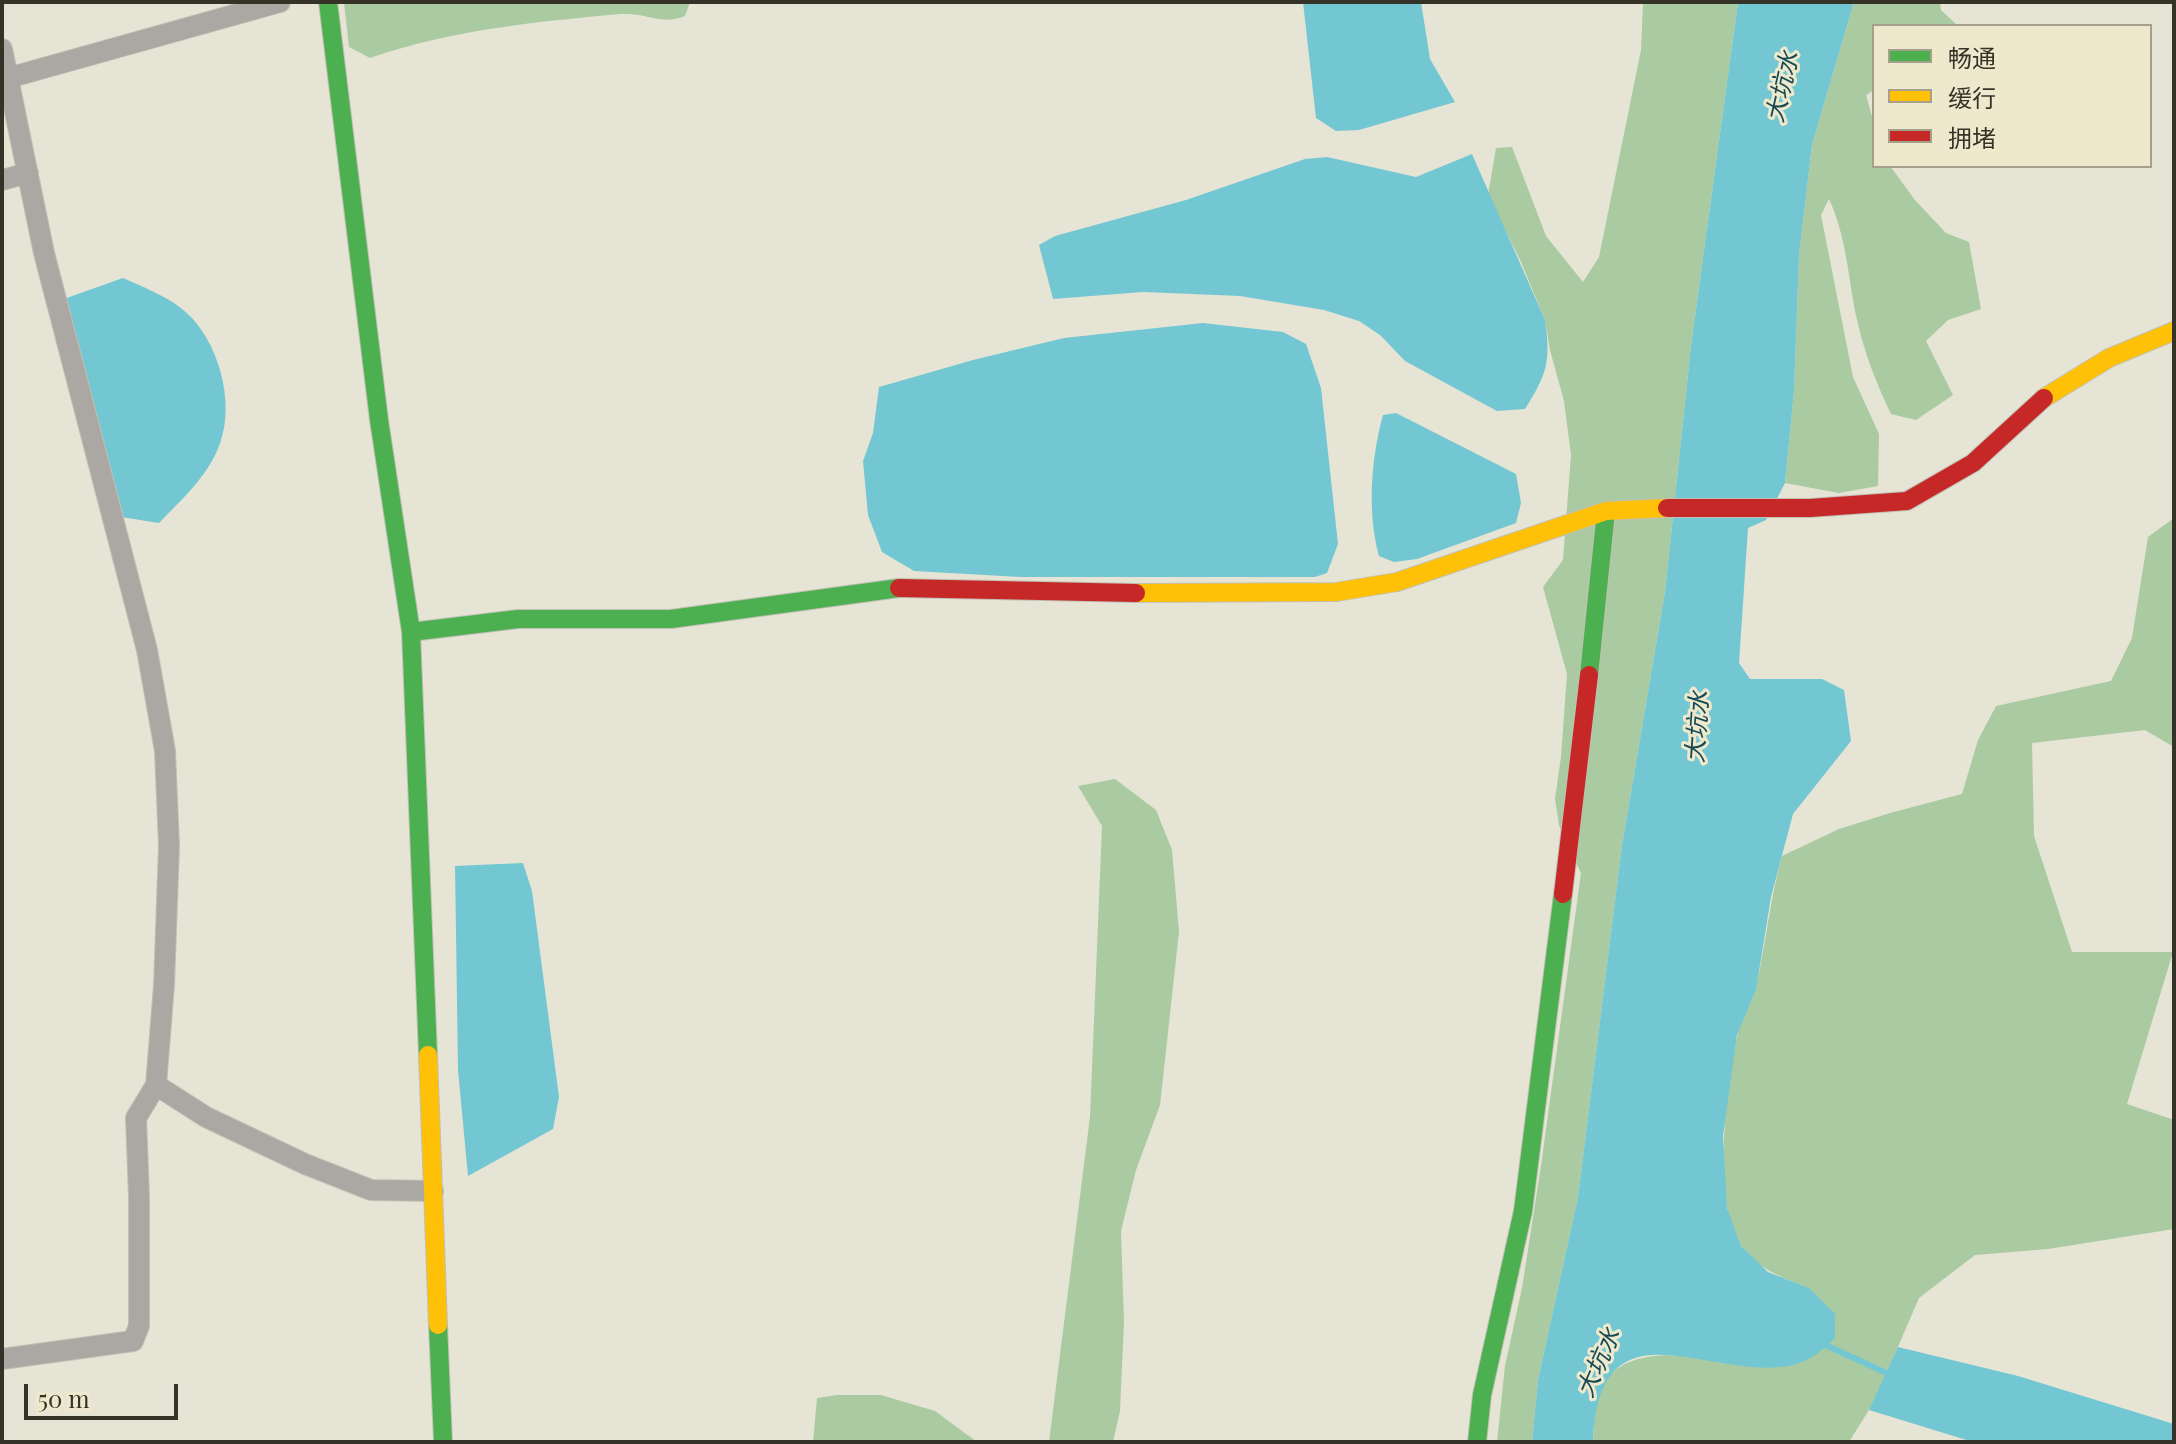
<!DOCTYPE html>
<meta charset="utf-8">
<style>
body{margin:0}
#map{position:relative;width:2176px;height:1444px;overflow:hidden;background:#e6e4d5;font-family:"Playfair Display","Noto Sans SC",serif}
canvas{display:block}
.frame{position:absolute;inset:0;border:4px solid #353328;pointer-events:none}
.legend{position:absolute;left:1872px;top:24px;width:280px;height:144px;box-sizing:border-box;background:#eee9cd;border:2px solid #a4a08b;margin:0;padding:10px 14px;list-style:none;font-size:24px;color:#353328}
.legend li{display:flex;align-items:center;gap:16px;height:40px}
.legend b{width:40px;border:2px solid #a4a08b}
.scale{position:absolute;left:24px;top:1384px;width:154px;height:36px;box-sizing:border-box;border:4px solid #353328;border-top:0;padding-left:10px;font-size:24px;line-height:28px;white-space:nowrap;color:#353328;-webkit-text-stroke:6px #eee9cd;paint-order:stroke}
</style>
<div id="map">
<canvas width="2176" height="1444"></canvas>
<div class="frame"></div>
<ul class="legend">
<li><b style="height:10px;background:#4caf50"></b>畅通</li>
<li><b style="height:10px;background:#ffc107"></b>缓行</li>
<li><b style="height:10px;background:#c62828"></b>拥堵</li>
</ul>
<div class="scale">50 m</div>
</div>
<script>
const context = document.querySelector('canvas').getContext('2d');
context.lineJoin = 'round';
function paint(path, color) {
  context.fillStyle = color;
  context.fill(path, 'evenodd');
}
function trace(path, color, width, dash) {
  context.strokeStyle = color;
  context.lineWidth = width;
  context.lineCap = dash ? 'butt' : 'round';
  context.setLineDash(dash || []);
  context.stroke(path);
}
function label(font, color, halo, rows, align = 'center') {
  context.font = font + ' "Playfair Display","Noto Sans SC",serif';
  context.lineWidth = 6;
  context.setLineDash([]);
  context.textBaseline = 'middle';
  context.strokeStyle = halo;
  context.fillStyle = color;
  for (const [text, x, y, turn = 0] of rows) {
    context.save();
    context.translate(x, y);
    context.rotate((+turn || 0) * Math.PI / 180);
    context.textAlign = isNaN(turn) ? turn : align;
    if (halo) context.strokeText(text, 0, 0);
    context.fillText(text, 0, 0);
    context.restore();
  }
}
const forest = new Path2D(`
 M344,2H690L685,16C661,26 646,12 619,14C535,22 450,30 370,58L349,47Z
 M1643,2H1738L1691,346L1665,592L1622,845L1578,1197L1538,1380L1532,1442H1497L1505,1366L1522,1288L1541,1166L1581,873L1559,825L1555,799L1561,757L1567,674L1543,587L1563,560L1571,455L1564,401L1550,350L1545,320L1521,262L1488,195L1496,148L1512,147L1546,236L1583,282L1599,257L1641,50Z
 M1854,2H1940L1941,10L1958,26H1874V90L1866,95L1874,124V166H1890L1915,200L1946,233L1969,242L1981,309L1948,320L1926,341L1953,395L1916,420L1891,414C1877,385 1864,352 1857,320C1848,279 1847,238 1829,199L1821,215L1853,377L1879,434L1878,486L1839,493L1785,483L1794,392L1799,256L1812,145Z
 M2174,518V747L2145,730L2032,743L2034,836L2072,952H2173L2127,1104L2174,1120V1229L2048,1249L1975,1255L1919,1298L1875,1400L1849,1442H1593C1594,1423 1594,1404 1602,1387C1627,1335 1719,1361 1764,1367L1809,1288C1784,1278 1759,1270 1742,1247C1711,1205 1726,1088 1737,1038C1740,1020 1752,1005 1756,987C1766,943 1770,899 1782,856L1839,829L1890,813L1962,794L1978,740L1996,706L2111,681L2132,638L2148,537Z
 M1115,779L1156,810L1172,850L1179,932L1160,1105L1136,1170L1121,1231L1124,1322L1120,1411L1113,1442H1049L1090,1117L1102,826L1078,786Z
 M837,1395H881L935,1411L977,1442H813L817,1398Z`);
const water = new Path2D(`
 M1303,2H1421L1430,59L1455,102L1359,130L1336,131L1316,118Z
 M1738,2H1854L1812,145L1799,256L1794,392L1785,483L1766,520L1748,528L1739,663L1750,679H1822L1844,690L1851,741L1793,814L1771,897L1756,990L1737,1035L1723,1136L1727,1208L1741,1246L1768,1272L1809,1288L1835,1314V1338C1823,1351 1806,1363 1788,1366C1706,1380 1599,1297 1593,1442H1532L1538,1380L1578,1197L1622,845L1665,592L1691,346Z
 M1472,154L1545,320C1551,362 1547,374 1525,409L1497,411L1405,361L1380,335L1359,321L1324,310L1240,296L1143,292L1053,299L1039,245L1055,236L1186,200L1305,159L1327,157L1416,177Z
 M123,278C147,289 173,298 192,318C222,351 236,410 217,451C204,480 180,501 159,523L121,517L61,300Z
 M1203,323L1283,332L1306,344L1321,388L1338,544L1327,573L1315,577H1020L914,571L882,552L868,515L863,461L873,433L879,387L973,360L1064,338Z
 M1396,413L1516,474L1521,503L1516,523L1417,559L1394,562L1379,556C1367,512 1371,459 1383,415Z
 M523,863L532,891L559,1097L553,1129L468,1176L458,1070L455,866Z
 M1898,1347L2018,1376L2174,1424V1442H1973L1869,1410Z`);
const stream = new Path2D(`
 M1821,1343L1891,1375`);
const street = new Path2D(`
 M2,49L44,253L147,650L165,751L169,846L164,985L156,1085L136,1118L139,1196V1326L133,1341L2,1359
 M8,78L280,2
 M2,180L28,173
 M156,1085L206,1117L305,1164L371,1190L433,1191`);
const fast = new Path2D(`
 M328,2L379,420L411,632L428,1055
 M411,632L518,619H671L899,588
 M1589,675L1606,511
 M438,1325L443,1442
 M1477,1442L1482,1395L1523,1211L1563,894`);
const slow = new Path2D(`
 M2044,398L2109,358L2174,331
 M1136,593L1336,592L1397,582L1606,511L1667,508
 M428,1055L438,1325`);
const jam = new Path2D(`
 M1667,508H1810L1907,501L1973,463L2044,398
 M899,588L1136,593
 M1563,894L1589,675`);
const waterNames = [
 ["大坑水",1783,87,-77],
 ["大坑水",1698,727,-86],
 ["大坑水",1599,1363,-66]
];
paint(forest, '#aacaa1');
paint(water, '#73c7d2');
trace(stream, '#73c7d2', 6);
trace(street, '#c1c0b4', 22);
trace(fast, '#c1c0b4', 20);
trace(slow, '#c1c0b4', 20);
trace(jam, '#c1c0b4', 20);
trace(street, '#aba8a3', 20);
trace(fast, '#4caf50', 18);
trace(slow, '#ffc107', 18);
trace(jam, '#c62828', 18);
label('italic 24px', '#154953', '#eee9cd', waterNames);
</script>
